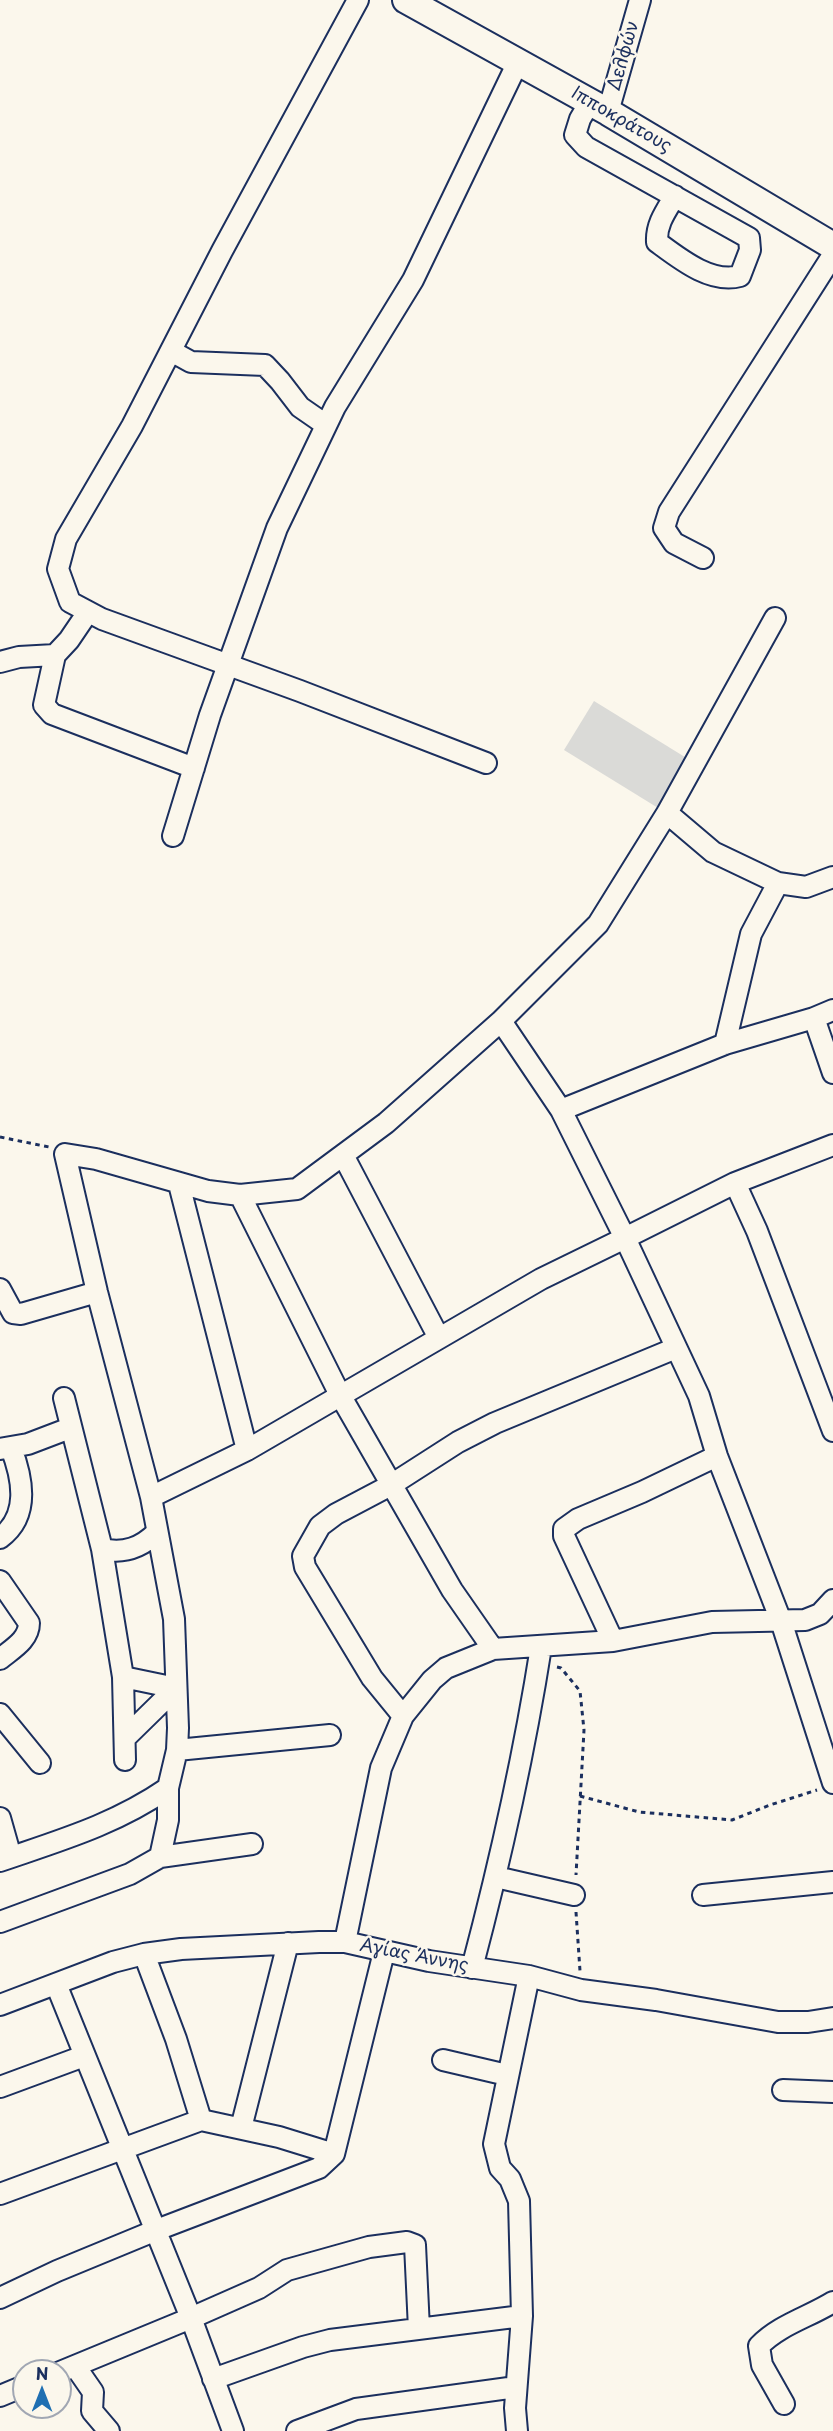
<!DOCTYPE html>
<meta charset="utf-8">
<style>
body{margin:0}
#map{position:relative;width:833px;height:2431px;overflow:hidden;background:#fbf7ec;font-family:"Playpen Sans",sans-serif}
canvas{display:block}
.north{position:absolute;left:12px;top:2359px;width:60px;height:60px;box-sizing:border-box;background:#fbf7ec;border:2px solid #a1a7b3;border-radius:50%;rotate:0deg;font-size:16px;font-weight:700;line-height:24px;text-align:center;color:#1b2f5e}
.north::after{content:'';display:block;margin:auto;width:21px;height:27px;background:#1f6fb2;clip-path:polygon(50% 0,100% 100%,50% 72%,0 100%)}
</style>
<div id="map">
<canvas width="833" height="2431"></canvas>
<div class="north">N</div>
</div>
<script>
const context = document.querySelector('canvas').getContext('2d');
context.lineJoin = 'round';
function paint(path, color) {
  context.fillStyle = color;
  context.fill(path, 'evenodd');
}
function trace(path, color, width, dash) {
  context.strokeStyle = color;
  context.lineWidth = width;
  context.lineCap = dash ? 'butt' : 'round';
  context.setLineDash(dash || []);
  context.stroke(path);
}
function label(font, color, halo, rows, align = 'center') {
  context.font = font + ' "Playpen Sans",sans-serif';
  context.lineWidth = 5;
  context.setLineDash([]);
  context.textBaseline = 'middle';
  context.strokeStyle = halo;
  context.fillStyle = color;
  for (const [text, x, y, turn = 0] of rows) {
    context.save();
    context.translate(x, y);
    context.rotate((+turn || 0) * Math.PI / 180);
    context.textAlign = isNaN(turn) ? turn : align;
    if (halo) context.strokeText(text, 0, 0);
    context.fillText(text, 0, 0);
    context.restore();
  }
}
const green = new Path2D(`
 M594,701L693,762L663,811L564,750Z`);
const path = new Path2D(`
 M0,1137L49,1147
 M557,1667L561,1668L580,1691L584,1730L576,1875
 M580,1796L639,1812L732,1820L770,1805L817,1790
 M576,1912L580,1971`);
const minor = new Path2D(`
 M358,0L222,251L132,426L66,539L58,569L70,602L102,619L300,691L486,763
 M590,102L580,119L575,135L586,147L749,238L750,250L740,276C711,284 680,259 657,242C656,224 666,211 675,196
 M608,112L640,0
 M171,351L191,362L265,365L280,381L300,407L326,425
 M703,558L674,543L664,528L669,512L833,255
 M775,618L667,813L598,924L501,1021L561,1110L625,1238L735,1183L833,1145
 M55,655L44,705L52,714L194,768
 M0,662L19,657L55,655L69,640L88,612
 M667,813L713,852L778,883L806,887L833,877
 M173,836L210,715L277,528L335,407L413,280L518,62
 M814,1018L833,1010
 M725,1044L751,934L778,883
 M561,1110L725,1044L814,1018L833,1073
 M343,1155L439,1338
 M735,1183L757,1231L833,1431
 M179,1184L247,1450
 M240,1195L340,1395L452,1590L493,1649
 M0,1289L13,1313L21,1314L97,1292
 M64,1398L102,1549L123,1677L125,1760
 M0,1449L28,1444L70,1428
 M151,1497L97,1292L65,1154L96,1159L208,1191L240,1195L297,1189L386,1123L501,1021
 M0,1538C30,1516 23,1479 11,1448
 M102,1549C124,1554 141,1548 157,1532
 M0,1581L29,1623C29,1640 12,1649 0,1659
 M613,1641L564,1536V1529L578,1519L642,1492L717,1456
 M123,1677L176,1688
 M0,1714L40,1763
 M403,1716L372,1678L305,1567L303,1556L320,1526L336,1514L391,1485L458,1442L495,1423L676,1348
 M126,1737L176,1688
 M177,1750L330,1735
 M0,1818L11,1857
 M160,1857L168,1820V1788
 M0,1861C61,1840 114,1825 168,1788L177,1750L178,1728L174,1619L151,1497L247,1450L541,1279L625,1238L699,1396L717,1456L781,1621L833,1783
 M496,1877L574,1895
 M703,1895L833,1882
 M0,1922L130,1874L160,1857L252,1844
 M345,1942L381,1768L403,1716L432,1680L446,1668L493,1649L613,1641L712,1622L805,1620L820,1614L833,1600
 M144,1954L176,2039L201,2120
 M472,1968C500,1862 524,1755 541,1647
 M56,1984L191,2318L60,2372
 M0,2005L113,1962L144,1954L181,1949L319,1942H345L429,1961L529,1976L581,1990L656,2000L778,2022H808L833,2018
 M443,2060L507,2075
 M0,2087L84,2056
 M783,2090L833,2092
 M241,2128L288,1943
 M0,2194L201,2120L279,2137L334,2154
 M0,2298L57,2271L154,2231L319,2168L334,2154L384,1952
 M75,2366L93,2392L92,2411L109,2431
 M213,2379L303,2347L330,2340L522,2316
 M0,2396L24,2386
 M784,2404L762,2365L759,2346C779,2325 809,2317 833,2302
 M233,2431L191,2318L259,2288L287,2270L369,2247L407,2242L415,2245L419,2329
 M297,2431L356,2409L516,2387
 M517,2431L515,2408L522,2316L519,2201L510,2179L500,2168L494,2144L529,1976`);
const major = new Path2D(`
 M406,0L608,112L833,246`);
const streetNames = [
 ["Δελφών",624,56,-74],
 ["Ιπποκράτους",621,120,30],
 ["Αγίας Άννης",414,1956,11]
];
paint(green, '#dadad7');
trace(minor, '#1b2f5e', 24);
trace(major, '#1b2f5e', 30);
trace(path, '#1b2f5e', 3, [4.5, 4.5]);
trace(minor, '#fbf7ec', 20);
trace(major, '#fbf7ec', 26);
label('18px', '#1b2f5e', '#fbf7ec', streetNames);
</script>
